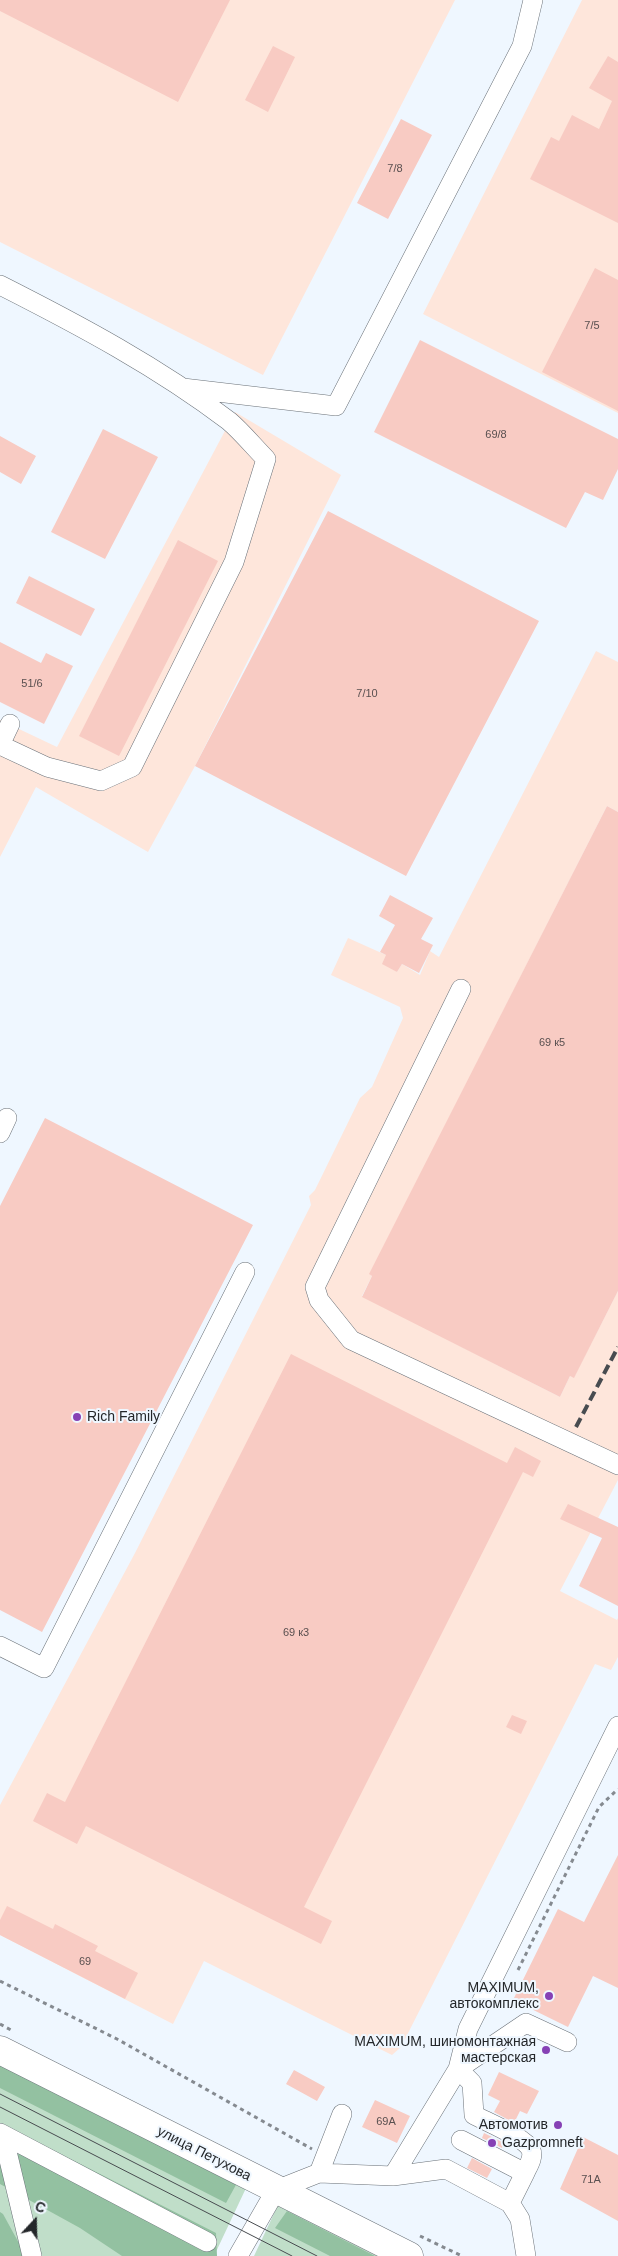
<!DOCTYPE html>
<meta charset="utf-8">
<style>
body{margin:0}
#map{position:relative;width:618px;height:2256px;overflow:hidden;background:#eff7ff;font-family:Helvetica,sans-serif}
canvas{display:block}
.north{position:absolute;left:10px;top:2196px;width:50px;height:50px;-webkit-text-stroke:4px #eff7ff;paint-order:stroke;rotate:21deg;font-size:14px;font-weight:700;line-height:20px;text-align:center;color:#24272a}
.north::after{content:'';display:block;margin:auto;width:18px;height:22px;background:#24272a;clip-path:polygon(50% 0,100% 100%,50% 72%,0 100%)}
</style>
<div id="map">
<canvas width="618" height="2256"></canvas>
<div class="north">С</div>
</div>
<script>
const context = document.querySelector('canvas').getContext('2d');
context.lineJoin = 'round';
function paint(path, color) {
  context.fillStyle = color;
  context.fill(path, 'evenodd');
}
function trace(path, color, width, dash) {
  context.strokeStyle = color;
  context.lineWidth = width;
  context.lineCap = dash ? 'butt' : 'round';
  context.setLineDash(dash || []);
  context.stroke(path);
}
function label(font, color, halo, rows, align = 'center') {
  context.font = font + ' Helvetica,sans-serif';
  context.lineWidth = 4;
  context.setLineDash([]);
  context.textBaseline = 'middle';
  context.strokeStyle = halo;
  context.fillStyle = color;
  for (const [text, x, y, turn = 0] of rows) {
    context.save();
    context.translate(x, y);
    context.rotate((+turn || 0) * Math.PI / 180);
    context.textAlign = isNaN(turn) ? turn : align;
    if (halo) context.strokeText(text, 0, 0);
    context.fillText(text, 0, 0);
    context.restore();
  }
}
const industrial = new Path2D(`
 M0,0H455L263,375L0,242Z
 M582,0H618V413L423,314Z
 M235,412L341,475L195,766L148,852L36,787L0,857V720L57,747Z
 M596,651L618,662V812L607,806L370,1274L372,1276L362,1296L560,1397L570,1376L574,1377L618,1291V1480L560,1591L617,1620L618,1618V1657L611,1670L595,1664L401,2047L392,2055L204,1961L173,2024L0,1935V1805L135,1553L311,1205L309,1196L315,1190L360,1098L372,1087L403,1018L400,1007L331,975L348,938L386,955L397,972L402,964L420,975L430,951L439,957Z`);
const green = new Path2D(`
 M0,2060L247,2186L214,2256H0Z
 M279,2203L382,2256H254Z`);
const forest = new Path2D(`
 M0,2065L237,2183L226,2203L0,2088Z
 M0,2123L216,2233L217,2256H122L80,2228L0,2184Z
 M287,2211L375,2256H330L275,2228Z
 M0,2212L3,2214L26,2256H0Z`);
const building = new Path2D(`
 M0,0H230L178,102L0,11Z
 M273,46L295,57L268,112L245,100Z
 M608,56L618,62V223L530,179L551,137L559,141L572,115L599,129L612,101L589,88Z
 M401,119L432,135L388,219L357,203Z
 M595,268L618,280V411L542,372Z
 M420,340L618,439V469L603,500L585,492L566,528L374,432Z
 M103,429L158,457L105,559L51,532Z
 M0,436L36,456L21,484L0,472Z
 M328,511L539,621L406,876L195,766Z
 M178,540L218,561L119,756L79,736Z
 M29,576L95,609L81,636L16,603Z
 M0,642L41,663L46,653L73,666L44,724L0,702Z
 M607,806L618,812V1291L574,1378L570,1376L560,1397L362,1297L372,1276L369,1274Z
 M390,895L433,918L421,939L433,945L419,973L402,964L397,972L382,964L386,955L380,952L395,925L379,916Z
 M45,1118L253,1225L42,1632L0,1610V1206Z
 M291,1354L507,1463L515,1447L541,1461L533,1477L523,1472L304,1907L332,1921L321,1944L86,1826L77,1844L33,1821L47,1793L65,1802Z
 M568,1504L618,1527V1606L579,1586L602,1538L560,1519Z
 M512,1715L527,1721L521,1734L506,1727Z
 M618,1855V1988L593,1976L568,2027L513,2000L558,1909L584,1922Z
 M7,1906L53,1929L55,1924L98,1946L95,1951L138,1973L125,1999L0,1935V1920Z
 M294,2070L325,2087L317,2101L286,2084Z
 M499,2072L539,2091L527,2114L520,2111L514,2123L494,2112L500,2101L488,2095Z
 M375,2100L410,2116L397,2143L362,2127Z
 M484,2133L504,2143L502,2148L482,2138Z
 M583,2137L618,2155V2221L560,2189Z
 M472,2158L492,2169L487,2178L467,2168Z`);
const path = new Path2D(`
 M518,1970L599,1807L618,1789
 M0,1981L117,2039L312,2149
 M0,2024L11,2030
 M420,2236L462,2256`);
const minor = new Path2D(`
 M0,285C79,325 158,367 229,421C242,432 254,447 266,459L234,562L132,767L101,781L47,767L0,745
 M183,388L336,406L522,46L533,0
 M0,745L10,724
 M461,989L315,1287L319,1300L351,1340L618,1465
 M0,1133L7,1118
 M0,1646L44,1668L245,1272
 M0,2133L207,2242
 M3,2135L32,2256
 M461,2140L525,2173L510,2203
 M319,2173L342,2114
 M525,2173C528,2166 534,2158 531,2150C526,2138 487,2122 474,2115L472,2083L458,2069L526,2023L567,2042
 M393,2176L458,2069L468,2029L618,1726
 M238,2256L276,2190L319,2173L393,2176L446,2169L510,2203L520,2219L526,2256`);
const highway = new Path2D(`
 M0,2050L409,2256`);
const tram = new Path2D(`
 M0,2094L317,2256
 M0,2107L292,2256`);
const rail = new Path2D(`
 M576,1427L618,1347`);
const markers = [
 [77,1417,5,"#8641b5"],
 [549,1996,5,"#8641b5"],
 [546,2050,5,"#8641b5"],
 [558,2125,5,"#8641b5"],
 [492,2143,5,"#8641b5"]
];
const numberNames = [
 ["7/8",395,169],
 ["7/5",592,326],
 ["69/8",496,435],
 ["51/6",32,684],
 ["7/10",367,694],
 ["69 к5",552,1043],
 ["69 к3",296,1633],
 ["69",85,1962],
 ["69А",386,2122],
 ["71А",591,2180]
];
const poiNames = [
 ["Rich Family",87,1417,"left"],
 ["MAXIMUM,",539,1988],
 ["автокомплекс",539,2004],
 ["MAXIMUM, шиномонтажная",536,2042],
 ["мастерская",536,2058],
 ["Автомотив",548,2125],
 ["Gazpromneft",502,2143,"left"]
];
const streetNames = [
 ["улица Петухова",204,2154,27]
];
paint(industrial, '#fee6db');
paint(green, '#c0dec9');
paint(forest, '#93c1a1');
paint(building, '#f8cbc3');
trace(minor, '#6a7178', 20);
trace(highway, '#6a7178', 29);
trace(path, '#858a90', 3, [4, 4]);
trace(minor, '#fff', 19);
trace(highway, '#fff', 28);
trace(tram, '#484c50', 1);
trace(rail, '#484c50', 4, [10, 5]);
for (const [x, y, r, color] of markers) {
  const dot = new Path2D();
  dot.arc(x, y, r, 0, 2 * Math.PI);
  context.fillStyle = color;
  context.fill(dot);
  trace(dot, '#eff7ff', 2);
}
label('11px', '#595050', null, numberNames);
label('14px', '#24272a', '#eff7ff', poiNames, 'right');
label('14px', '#24272a', '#eff7ff', streetNames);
</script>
